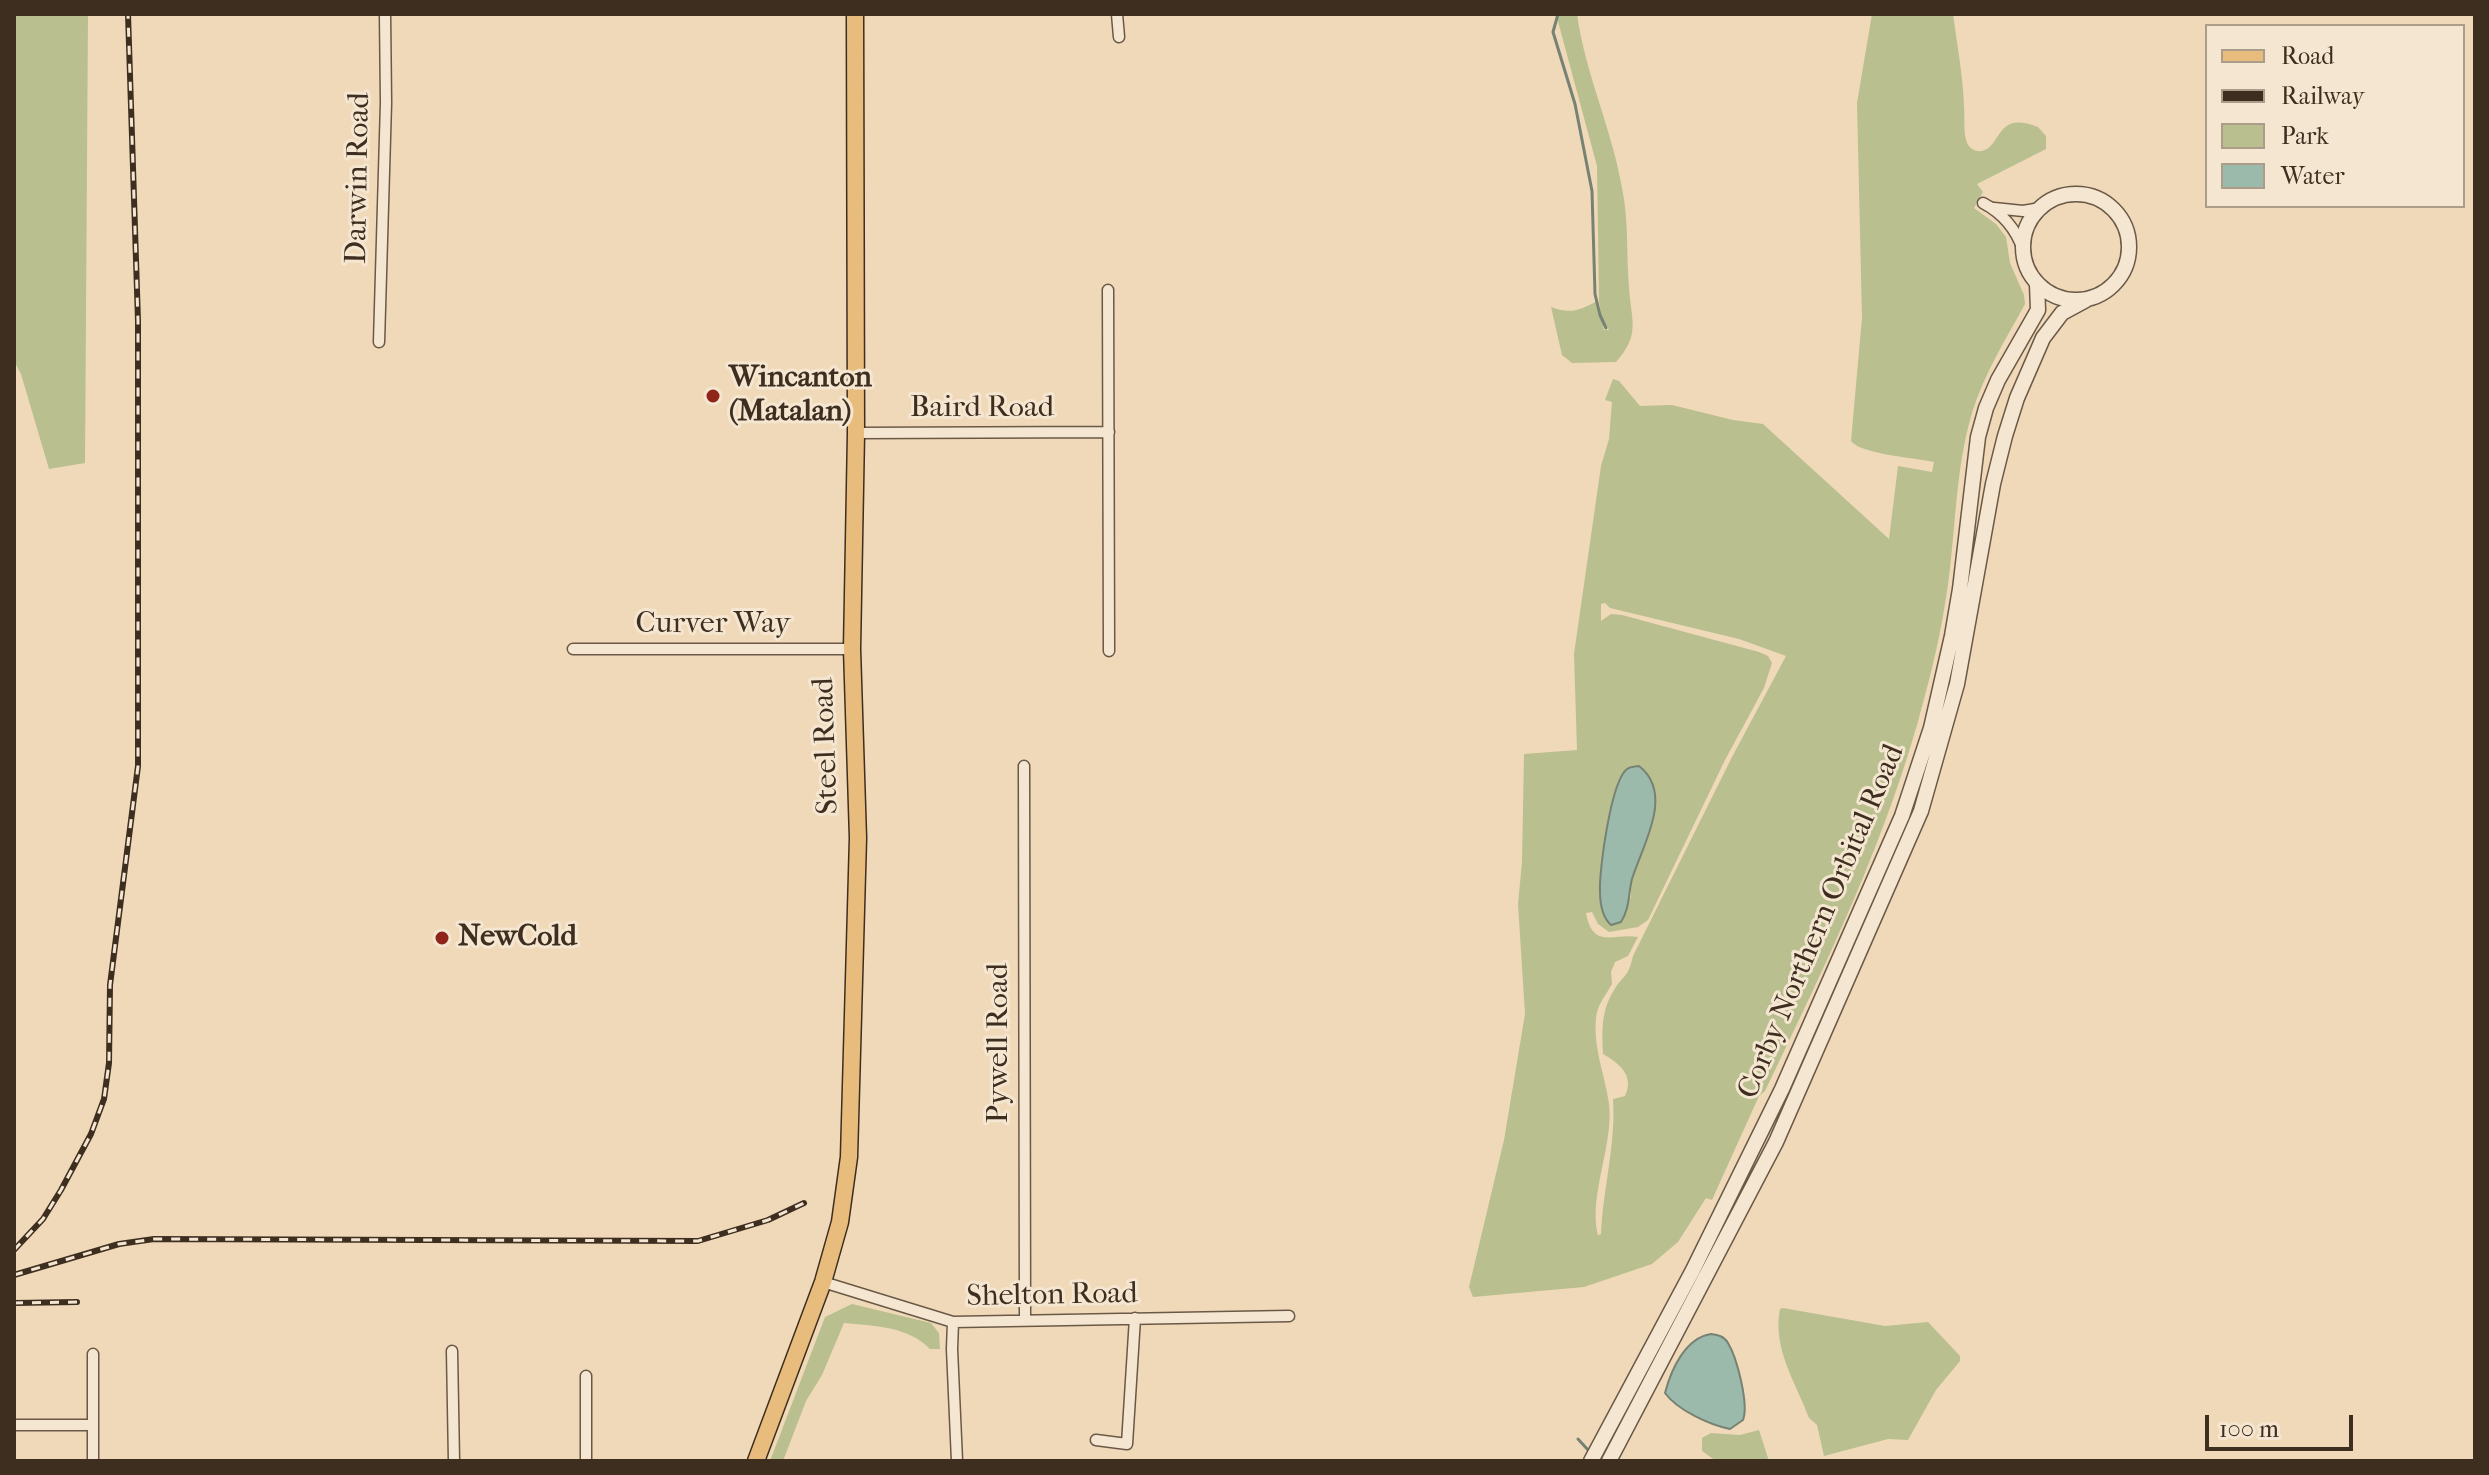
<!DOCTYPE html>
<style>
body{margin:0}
#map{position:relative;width:2489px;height:1475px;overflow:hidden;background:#f0d9b8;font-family:"IM FELL French Canon",serif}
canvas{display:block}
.frame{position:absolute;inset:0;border:16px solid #3e2e20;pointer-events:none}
.legend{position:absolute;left:2205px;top:24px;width:260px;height:184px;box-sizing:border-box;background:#f5e6d1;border:2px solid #ac9c8a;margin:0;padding:10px 14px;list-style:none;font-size:24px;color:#3e2e20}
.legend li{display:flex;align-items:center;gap:16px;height:40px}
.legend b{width:40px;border:2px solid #ac9c8a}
.scale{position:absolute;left:2205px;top:1415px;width:148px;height:36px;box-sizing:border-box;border:4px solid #3e2e20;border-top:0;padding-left:10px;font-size:24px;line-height:28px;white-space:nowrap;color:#3e2e20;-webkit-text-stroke:6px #f5e6d1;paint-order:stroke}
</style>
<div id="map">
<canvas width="2489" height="1475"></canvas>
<div class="frame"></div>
<ul class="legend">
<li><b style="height:10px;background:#e8bc7c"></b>Road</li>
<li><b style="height:10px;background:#3e2e20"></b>Railway</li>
<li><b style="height:22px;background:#b9bf8f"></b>Park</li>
<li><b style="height:22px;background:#9bbaab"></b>Water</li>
</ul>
<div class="scale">100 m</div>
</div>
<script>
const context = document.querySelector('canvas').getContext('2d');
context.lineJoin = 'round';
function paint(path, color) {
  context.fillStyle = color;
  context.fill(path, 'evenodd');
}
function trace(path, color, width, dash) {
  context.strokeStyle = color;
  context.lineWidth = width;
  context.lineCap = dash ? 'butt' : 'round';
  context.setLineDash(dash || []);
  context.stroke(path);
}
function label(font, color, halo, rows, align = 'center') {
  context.font = font + ' "IM FELL French Canon",serif';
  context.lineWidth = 6;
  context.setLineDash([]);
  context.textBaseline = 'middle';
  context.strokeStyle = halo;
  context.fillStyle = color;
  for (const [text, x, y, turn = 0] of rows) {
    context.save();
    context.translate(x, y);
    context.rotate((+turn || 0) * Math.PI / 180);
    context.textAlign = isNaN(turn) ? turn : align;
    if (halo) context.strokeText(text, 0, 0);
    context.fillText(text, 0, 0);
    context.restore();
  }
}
const green = new Path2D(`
 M14,14H88L85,463L49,469L21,374L14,361Z
 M1556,14H1577C1585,73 1612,129 1622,188C1629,221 1626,254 1629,287C1631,321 1641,334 1616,362L1572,363L1562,355L1551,307C1570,314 1579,311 1597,301L1604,330H1609L1601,316L1599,301L1597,166Z
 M1872,14H1953C1957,44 1963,76 1964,106C1965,118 1963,132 1967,143C1970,149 1976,152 1982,151C2002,147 1995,110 2038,127L2046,136V149L1977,184L1983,192L1974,208L1996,224L2006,237L2010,263L2024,295L2025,304C2006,339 1984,374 1972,413C1957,463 1956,517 1950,568C1945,612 1936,656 1924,699C1889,835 1826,964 1765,1091L1759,1096L1712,1200L1706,1198L1678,1242L1652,1264L1584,1287L1473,1297L1469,1287L1504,1140L1525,1014L1518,904L1522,862L1524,754L1577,750L1574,654L1601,466L1609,439L1612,402L1605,400L1613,379L1619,381L1640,406L1672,405L1733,420L1763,424L1889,539L1898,466L1932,472L1934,462C1916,458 1860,454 1851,441L1862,318L1857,103ZM1605,603L1610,608L1739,639L1786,656L1732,757L1633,956C1628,978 1624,974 1614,990C1601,1011 1602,1030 1603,1054C1619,1063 1635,1076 1625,1096L1613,1099C1616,1144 1603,1189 1601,1234L1598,1235C1588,1197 1614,1144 1609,1104C1605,1075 1593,1048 1596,1018C1597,1005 1606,995 1612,984L1611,972L1615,962L1628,956L1638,937C1614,933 1593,950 1586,913L1592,912L1598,924L1609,932L1638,927L1648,920L1725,760L1764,688L1772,663L1768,656L1759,652L1622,615L1611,614L1601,621V604ZM1622,775L1630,884L1631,899L1607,834V822Z
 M852,1304L931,1323L939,1333L940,1349H930C908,1326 874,1326 844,1323L822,1375L806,1401L783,1461H770L825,1317Z
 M1783,1308L1885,1326L1928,1322L1960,1356V1361L1936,1390L1908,1440L1888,1439L1824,1456L1817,1425L1809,1418C1796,1383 1772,1348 1780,1309Z
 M1759,1430L1769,1461H1716L1702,1451V1438L1711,1433L1740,1435Z`);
const water = new Path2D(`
 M1639,766C1675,794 1642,846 1632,879C1628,895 1630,908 1621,922L1611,925C1602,917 1600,903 1600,891C1599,870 1611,781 1627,769C1631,766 1634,767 1639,766Z
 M1711,1334C1718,1335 1724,1336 1728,1343C1737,1358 1749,1404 1743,1420L1730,1429C1710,1425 1677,1410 1665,1393C1671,1370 1685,1338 1711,1334Z`);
const stream = new Path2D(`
 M1558,14L1553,32L1575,104L1592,191L1595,294L1600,315L1606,328
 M1578,1439L1589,1451`);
const minor = new Path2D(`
 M1117,14L1119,37
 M1983,203C2002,213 2016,229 2023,250
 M1994,208L2023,211L2041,208
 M1108,290L1109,651
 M379,342L386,103L385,14
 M856,433L1109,432
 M573,649H852
 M1024,766L1025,1320
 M823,1282L953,1322L1289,1316
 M953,1322L952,1349L957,1461
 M452,1351L454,1461
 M14,1425H93
 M1096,1440L1127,1444L1135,1318
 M93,1461V1354
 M586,1461V1376`);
const tertiary = new Path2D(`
 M2023 247a53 53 0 1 1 106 0a53 53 0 1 1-106 0Z
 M1591,1461L1693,1270L1782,1089L1902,816L1931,728L1952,636L1960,589L1978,437L1986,408L1998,380L2038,310L2037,284
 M1609,1461L1776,1142L1921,811L1957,684L1993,484L2005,436L2017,398L2043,338L2062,313L2086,300`);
const primary = new Path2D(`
 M756,1461L823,1282L840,1222L849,1157L858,838L852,649L856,433L855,14`);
const rail = new Path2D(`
 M14,1250L43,1219L61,1190L91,1134L104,1099L109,1063L110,985L138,766V321L128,14
 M14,1275L119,1244L154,1239L698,1241L768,1220L804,1203
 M14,1303L77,1302`);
const markers = [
 [713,396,8,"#8f2418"],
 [442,938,8,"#8f2418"]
];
const streetNames = [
 ["Darwin Road",359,178,-89],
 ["Baird Road",982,409],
 ["Curver Way",713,625],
 ["Steel Road",827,746,-92],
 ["Corby Northern Orbital Road",1822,922,-67],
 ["Pywell Road",1000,1043,-90],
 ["Shelton Road",1052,1296,-1]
];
const poiNames = [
 ["Wincanton",729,379],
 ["(Matalan)",729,413],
 ["NewCold",458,938]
];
paint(green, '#b9bf8f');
paint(water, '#9bbaab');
trace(water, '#768273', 2);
trace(stream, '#768273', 3);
trace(minor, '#6a5946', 13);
trace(tertiary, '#6a5946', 17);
trace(primary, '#3e2e20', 19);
trace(minor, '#f5e6d1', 10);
trace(tertiary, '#f5e6d1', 14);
trace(primary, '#e8bc7c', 16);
trace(rail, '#3e2e20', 6);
trace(rail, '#f5e6d1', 3, [9]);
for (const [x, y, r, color] of markers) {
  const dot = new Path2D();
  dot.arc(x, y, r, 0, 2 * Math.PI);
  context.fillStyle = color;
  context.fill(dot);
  trace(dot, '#f5e6d1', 3);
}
label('30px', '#3e2e20', '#f5e6d1', streetNames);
label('bold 30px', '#3e2e20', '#f5e6d1', poiNames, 'left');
</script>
